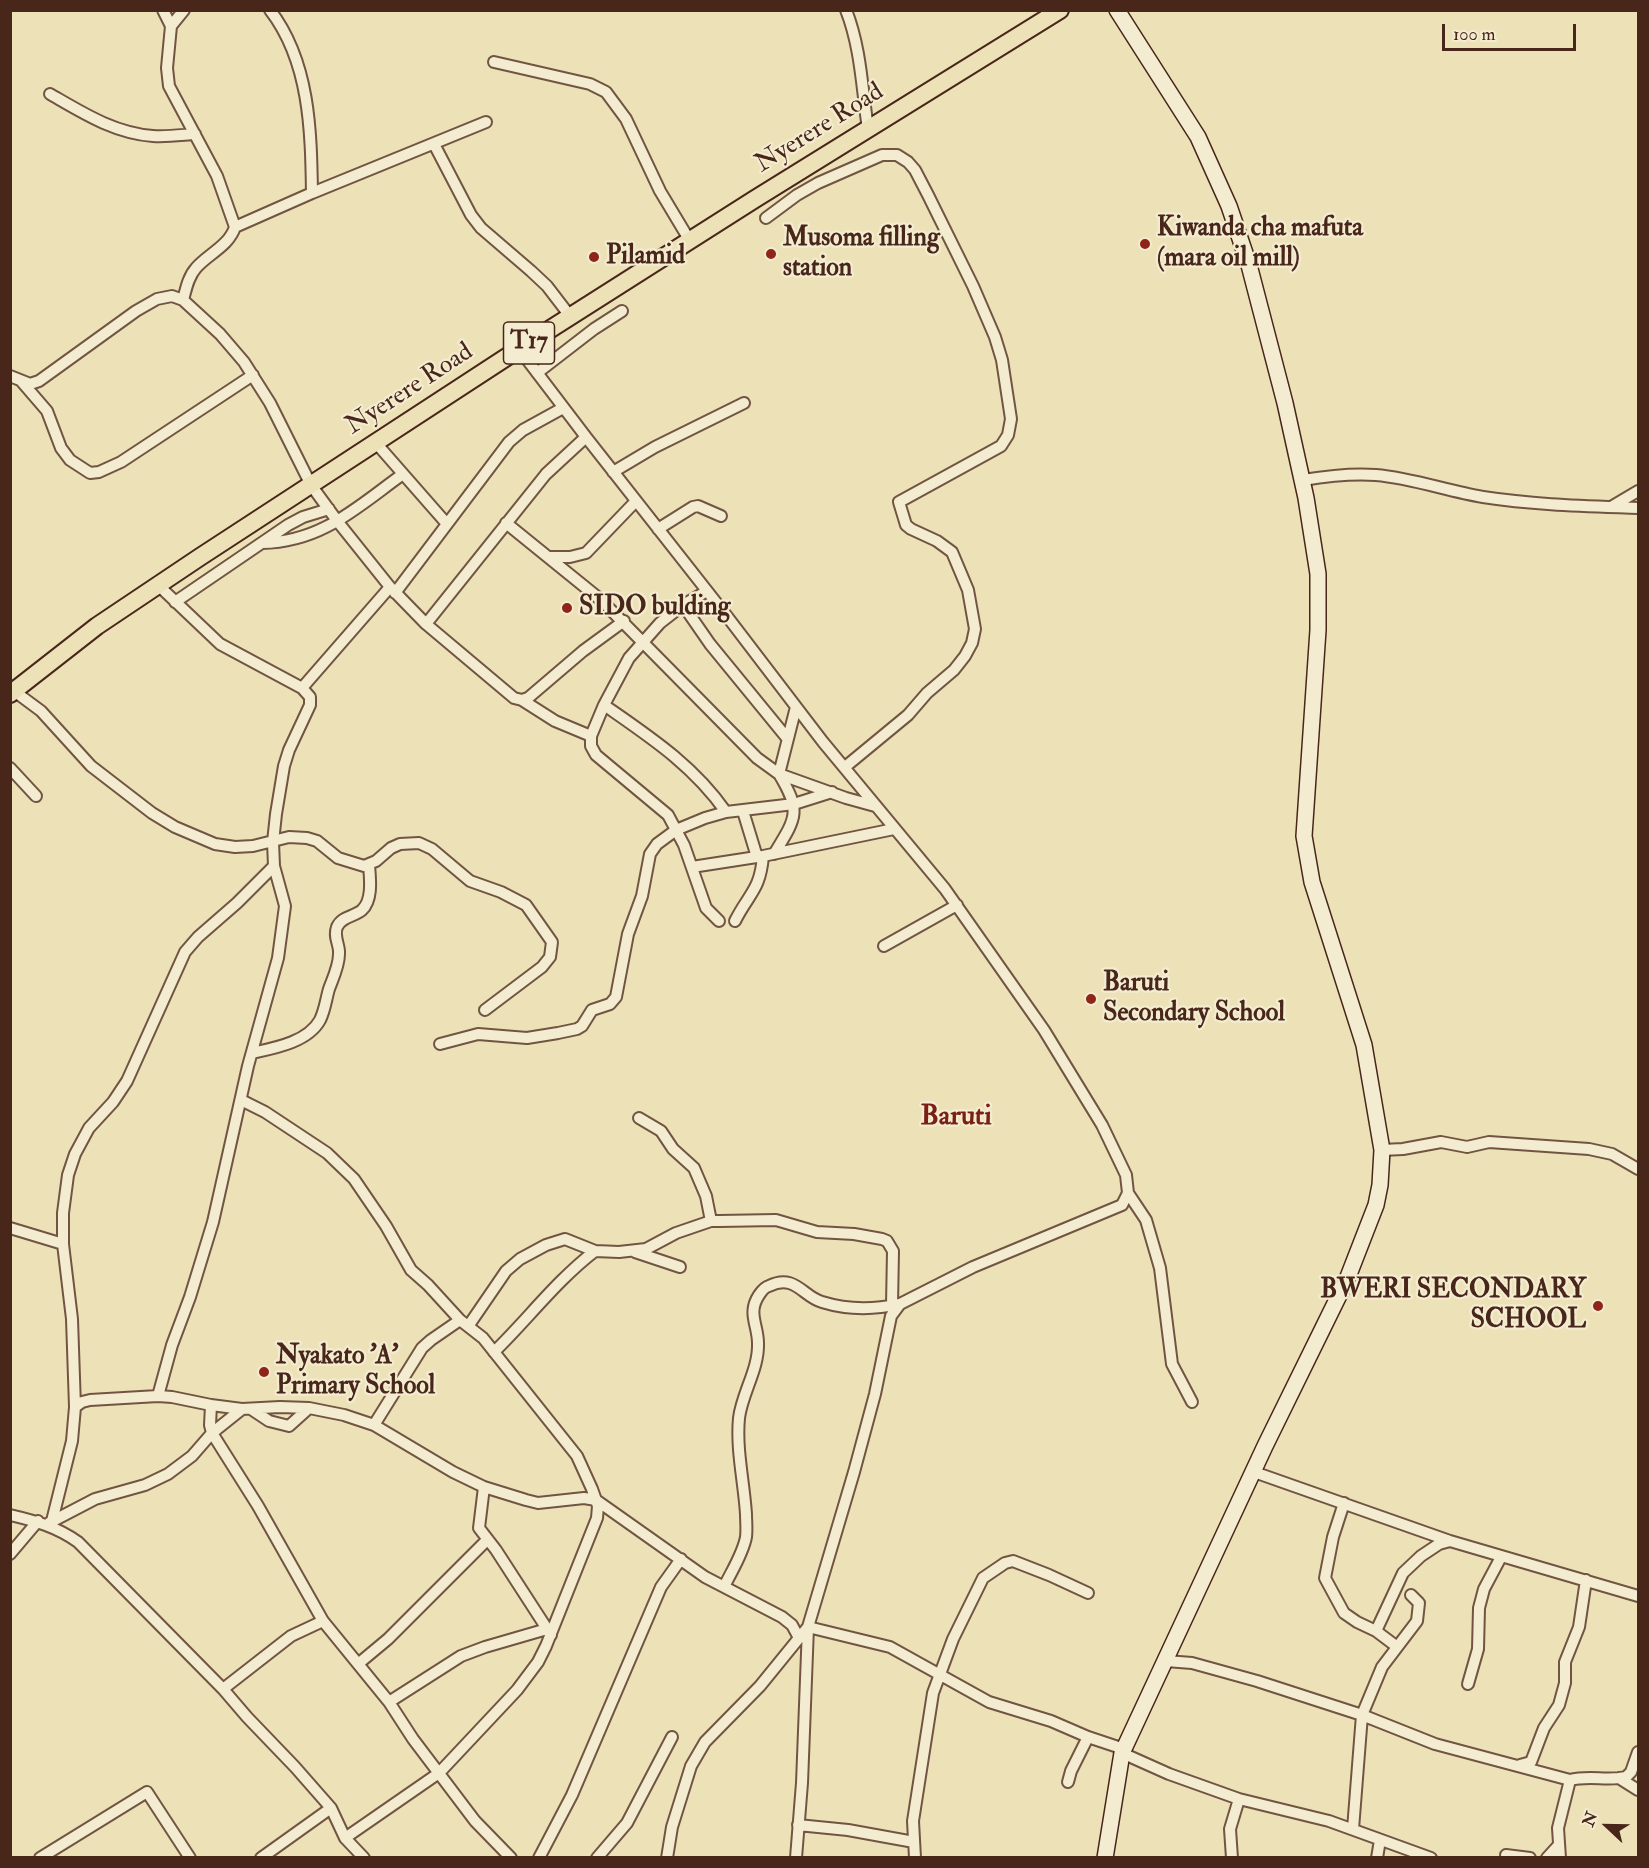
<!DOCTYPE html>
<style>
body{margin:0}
#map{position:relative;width:1649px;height:1868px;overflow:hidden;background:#ede1b8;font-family:"IM FELL Double Pica",serif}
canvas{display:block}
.frame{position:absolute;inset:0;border:12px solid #48261a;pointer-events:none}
.north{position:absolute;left:1577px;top:1796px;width:60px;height:60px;-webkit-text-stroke:4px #f3ecd1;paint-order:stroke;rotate:292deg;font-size:16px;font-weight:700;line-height:24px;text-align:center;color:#48261a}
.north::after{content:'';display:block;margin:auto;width:21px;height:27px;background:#48261a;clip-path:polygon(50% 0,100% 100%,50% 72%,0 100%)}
.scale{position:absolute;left:1442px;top:24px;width:134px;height:27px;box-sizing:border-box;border:3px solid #48261a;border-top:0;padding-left:8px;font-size:18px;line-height:21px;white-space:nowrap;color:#48261a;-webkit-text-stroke:4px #f3ecd1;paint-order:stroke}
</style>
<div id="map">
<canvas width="1649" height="1868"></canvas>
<div class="frame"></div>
<div class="north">N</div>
<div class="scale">100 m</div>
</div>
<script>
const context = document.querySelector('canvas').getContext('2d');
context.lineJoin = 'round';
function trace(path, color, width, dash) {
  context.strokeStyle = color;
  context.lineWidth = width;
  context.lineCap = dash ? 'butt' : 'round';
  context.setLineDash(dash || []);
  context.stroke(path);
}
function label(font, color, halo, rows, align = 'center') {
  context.font = font + ' "IM FELL Double Pica",serif';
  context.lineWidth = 4.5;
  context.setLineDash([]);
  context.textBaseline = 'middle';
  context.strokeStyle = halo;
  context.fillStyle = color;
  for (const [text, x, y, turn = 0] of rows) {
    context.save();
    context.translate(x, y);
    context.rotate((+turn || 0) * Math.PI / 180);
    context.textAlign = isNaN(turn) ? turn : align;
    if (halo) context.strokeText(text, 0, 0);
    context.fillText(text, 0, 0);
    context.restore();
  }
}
const street = new Path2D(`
 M163,10L171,26L167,68L169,86L217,176L235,227C229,246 208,254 196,268C188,277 186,289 183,300
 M270,10C310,62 311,131 312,193
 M846,10C861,48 862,89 868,129
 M171,26L184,10
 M494,62L590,84L606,92L626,119L660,191L690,241
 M50,94C83,113 114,133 153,136C166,137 181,135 195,134
 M434,144L471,215L481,228L531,271L547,286L570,316
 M766,218L797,195L818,183L882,155H897L908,162L915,170L928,195L973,286L995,337L1002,360L1011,419L1008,435L1001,446L899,502L906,525L911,529L937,541L952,552L968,590L975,629L972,643L965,656L954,670L927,693L908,715L845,767
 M235,227L312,193L486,122
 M519,349L586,437L726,615L823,742L945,889L1044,1030L1102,1125L1126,1175L1128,1193L1146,1220L1160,1268L1172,1364L1192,1402
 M537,373L594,329L622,311
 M10,376L30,384L39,381L136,311L157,299L172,296L183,300L220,334L244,362L270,403L311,485L338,522L390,587L426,624L514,698L522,700L528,698L583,651L624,621
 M22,382L47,411L61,448L70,460L90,473L99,472L121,462L253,375
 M376,443L447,524
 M613,472L655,447L744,403
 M1303,480C1327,476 1351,473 1376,475C1412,478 1447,491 1483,497C1535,505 1586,506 1638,508
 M1611,507L1638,491
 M506,523L601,600L757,758L779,774L846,798L875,806
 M658,529L693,507L698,506L721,516
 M262,543C322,542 357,507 403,474
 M548,557H570L586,553L636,501
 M707,591L683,605L660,623L629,658L604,705L591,736V746L596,755L668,815L684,845L706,908L719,921
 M395,593L509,442L523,430L563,408
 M175,602L288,525L303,517L329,509
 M683,605L710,644L787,738
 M426,624L546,474L586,437
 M302,688L390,587
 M14,691L41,711L91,766L152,813L175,827L215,844L235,847L253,846L289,837L307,838L317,841L338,858L364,866L376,861L391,848L400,844L419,843L432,849L470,881L501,892L526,905L552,942L550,957L542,967L485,1010
 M522,700L555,721L591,736
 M604,705C650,737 693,765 726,812
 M10,768L36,796
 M743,811L757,857
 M774,854C796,818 802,812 779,774L796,707
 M692,867L763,856L894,829
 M735,921C749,893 760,891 763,856
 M884,946L957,905
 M440,1044L478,1034L527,1038L558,1033L577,1029L582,1026L592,1010L610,1004L616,997L628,934L642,896L650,854L657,844L676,830L705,818L726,812L794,804L832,792
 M252,1053C275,1048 308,1042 320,1020C325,1010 326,999 329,989C333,978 339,966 339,954C340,945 333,937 337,927C342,916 354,917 362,910C373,900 370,878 369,865
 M241,1100L265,1112L327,1153L354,1179L386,1226L411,1270L428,1285L460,1320L483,1338L577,1456L592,1489L598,1506L597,1518L546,1646L538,1662L517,1690L439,1773L345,1838
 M639,1118L661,1131L673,1149L694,1168L706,1196L711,1221
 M1382,1150L1403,1149L1441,1142L1467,1147L1489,1142L1589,1149L1612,1154L1638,1169
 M10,1228L63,1244
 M635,1252L680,1267
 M469,1325L506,1271L520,1259L546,1245L565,1239L595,1251L619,1252L646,1249L676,1233L711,1221H719L776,1220L817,1232L854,1234L882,1239L887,1241L893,1251L892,1305
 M494,1352C528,1319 557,1280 595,1251
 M158,1396L172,1397L211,1405L210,1425L212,1433L258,1506L323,1621L389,1702L413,1739L475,1821L511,1858
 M211,1405L242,1409
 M75,1407L72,1319L63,1244V1213L68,1175L75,1154L89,1128L113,1102L127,1081L185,952L198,937L237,903L274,866
 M251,1409L269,1421L289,1426L309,1408
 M374,1425L422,1348L431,1340L460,1320
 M1254,1472L1450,1541L1638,1596
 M484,1487L479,1528L496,1550L551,1635
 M1344,1503L1333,1537L1325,1578L1344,1613L1357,1622L1376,1631L1396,1646
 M10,1515C36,1521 57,1527 78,1542L223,1689L247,1717L295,1767L331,1808L345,1838L364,1858
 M52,1521L72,1441L75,1407L82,1402L90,1400L158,1396L172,1345L190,1297L213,1222L248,1066L278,958L285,906L274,866L273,842L276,814L284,766L289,750L310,705V697L302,688L220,644L158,585
 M49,1523L95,1499L145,1485L168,1474L192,1456L212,1433L242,1409L280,1407L309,1408L344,1415L374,1425L453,1472L484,1487L526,1500L538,1503L584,1498L596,1500L705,1577L782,1617L792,1625L799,1638
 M10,1554L38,1521
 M724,1587C731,1572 743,1554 746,1537C747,1529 746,1521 746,1514C744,1482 736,1450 739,1418C742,1393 759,1369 758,1343C758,1325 747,1313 759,1295C761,1292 765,1287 769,1286C795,1273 803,1297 822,1302C848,1310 873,1310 899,1304
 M1376,1631L1403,1573L1421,1556L1439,1544L1450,1541
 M1166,1661L1192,1663L1257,1681L1362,1715L1435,1744L1570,1780C1588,1775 1608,1781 1626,1777L1631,1772L1638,1752
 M358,1664L388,1639L487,1540
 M1468,1684L1478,1649L1479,1608L1484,1589L1501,1557
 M223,1689L291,1636L323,1621
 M389,1702L461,1656L485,1647L547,1629
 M1122,1753L1169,1774L1239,1799L1329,1821L1431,1858
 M1520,1765L1531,1762L1544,1728L1559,1705L1565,1683V1662L1579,1627L1586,1580
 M1619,1778L1638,1790
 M1068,1782L1071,1771L1088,1737
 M798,1825L848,1830L914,1842
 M1353,1829L1362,1715L1382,1667L1417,1621L1419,1603L1411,1595
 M1506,1855L1530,1858
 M40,1858L147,1792L190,1858
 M261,1858L331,1808
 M539,1858L572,1795L661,1587L681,1559
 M597,1858L627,1823L672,1737
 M667,1858L672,1827L691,1766L705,1742L760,1686L808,1627L890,1647L989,1702L1051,1721L1088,1737L1124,1749
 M796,1858L802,1783L808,1627L854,1472L875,1394L891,1316L900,1304L973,1267L1122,1205L1128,1193
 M915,1858L913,1821L933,1693L953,1639L983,1578L1005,1563L1013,1561L1049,1575L1088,1593
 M1232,1858L1230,1829L1239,1799
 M1377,1858L1380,1840
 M1547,1858L1558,1846
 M1560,1858L1558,1828L1570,1780`);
const secondary = new Path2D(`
 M1105,1858L1122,1753L1265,1446L1348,1277L1376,1205L1380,1185L1382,1150L1364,1045L1312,882L1304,836L1318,630V574L1306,498L1285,403L1249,265L1229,206L1198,137L1117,10`);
const primary = new Path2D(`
 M10,694L97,626L200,557L519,349L755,199L1060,10`);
const markers = [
 [1145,244,6,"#8f2418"],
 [771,254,6,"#8f2418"],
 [594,257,6,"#8f2418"],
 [567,608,6,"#8f2418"],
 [1091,999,6,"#8f2418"],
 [1598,1306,6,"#8f2418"],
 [264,1372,6,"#8f2418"]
];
const shields = [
 [529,343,51]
];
const shieldNames = [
 ["T17",529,343]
];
const streetNames = [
 ["Nyerere Road",820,129,-32],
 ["Nyerere Road",410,390,-33]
];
const poiNames = [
 ["Kiwanda cha mafuta",1157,229],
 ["(mara oil mill)",1157,259],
 ["Musoma filling",783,239],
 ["station",783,269],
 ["Pilamid",606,257],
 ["SIDO bulding",579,608],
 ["Baruti",1103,984],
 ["Secondary School",1103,1014],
 ["BWERI SECONDARY",1586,1291,"right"],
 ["SCHOOL",1586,1321,"right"],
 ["Nyakato 'A'",276,1357],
 ["Primary School",276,1387]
];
const quarterNames = [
 ["Baruti",956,1118]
];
trace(street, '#715542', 14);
trace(secondary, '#48261a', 18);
trace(primary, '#48261a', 20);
trace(street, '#f3ecd1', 10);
trace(secondary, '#f3ecd1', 15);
trace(primary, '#ede1b8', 16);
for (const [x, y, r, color] of markers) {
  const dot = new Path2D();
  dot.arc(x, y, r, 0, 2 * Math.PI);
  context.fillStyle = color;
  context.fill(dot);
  trace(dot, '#f3ecd1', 2);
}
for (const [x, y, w] of shields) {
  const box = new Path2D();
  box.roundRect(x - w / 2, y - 21, w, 42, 4.5);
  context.fillStyle = '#f3ecd1';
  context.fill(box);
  trace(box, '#48261a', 1.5);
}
label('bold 24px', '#48261a', null, shieldNames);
label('26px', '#48261a', '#f3ecd1', streetNames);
label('bold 26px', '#48261a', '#f3ecd1', poiNames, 'left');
label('bold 28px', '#7a1f14', '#f3ecd1', quarterNames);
</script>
